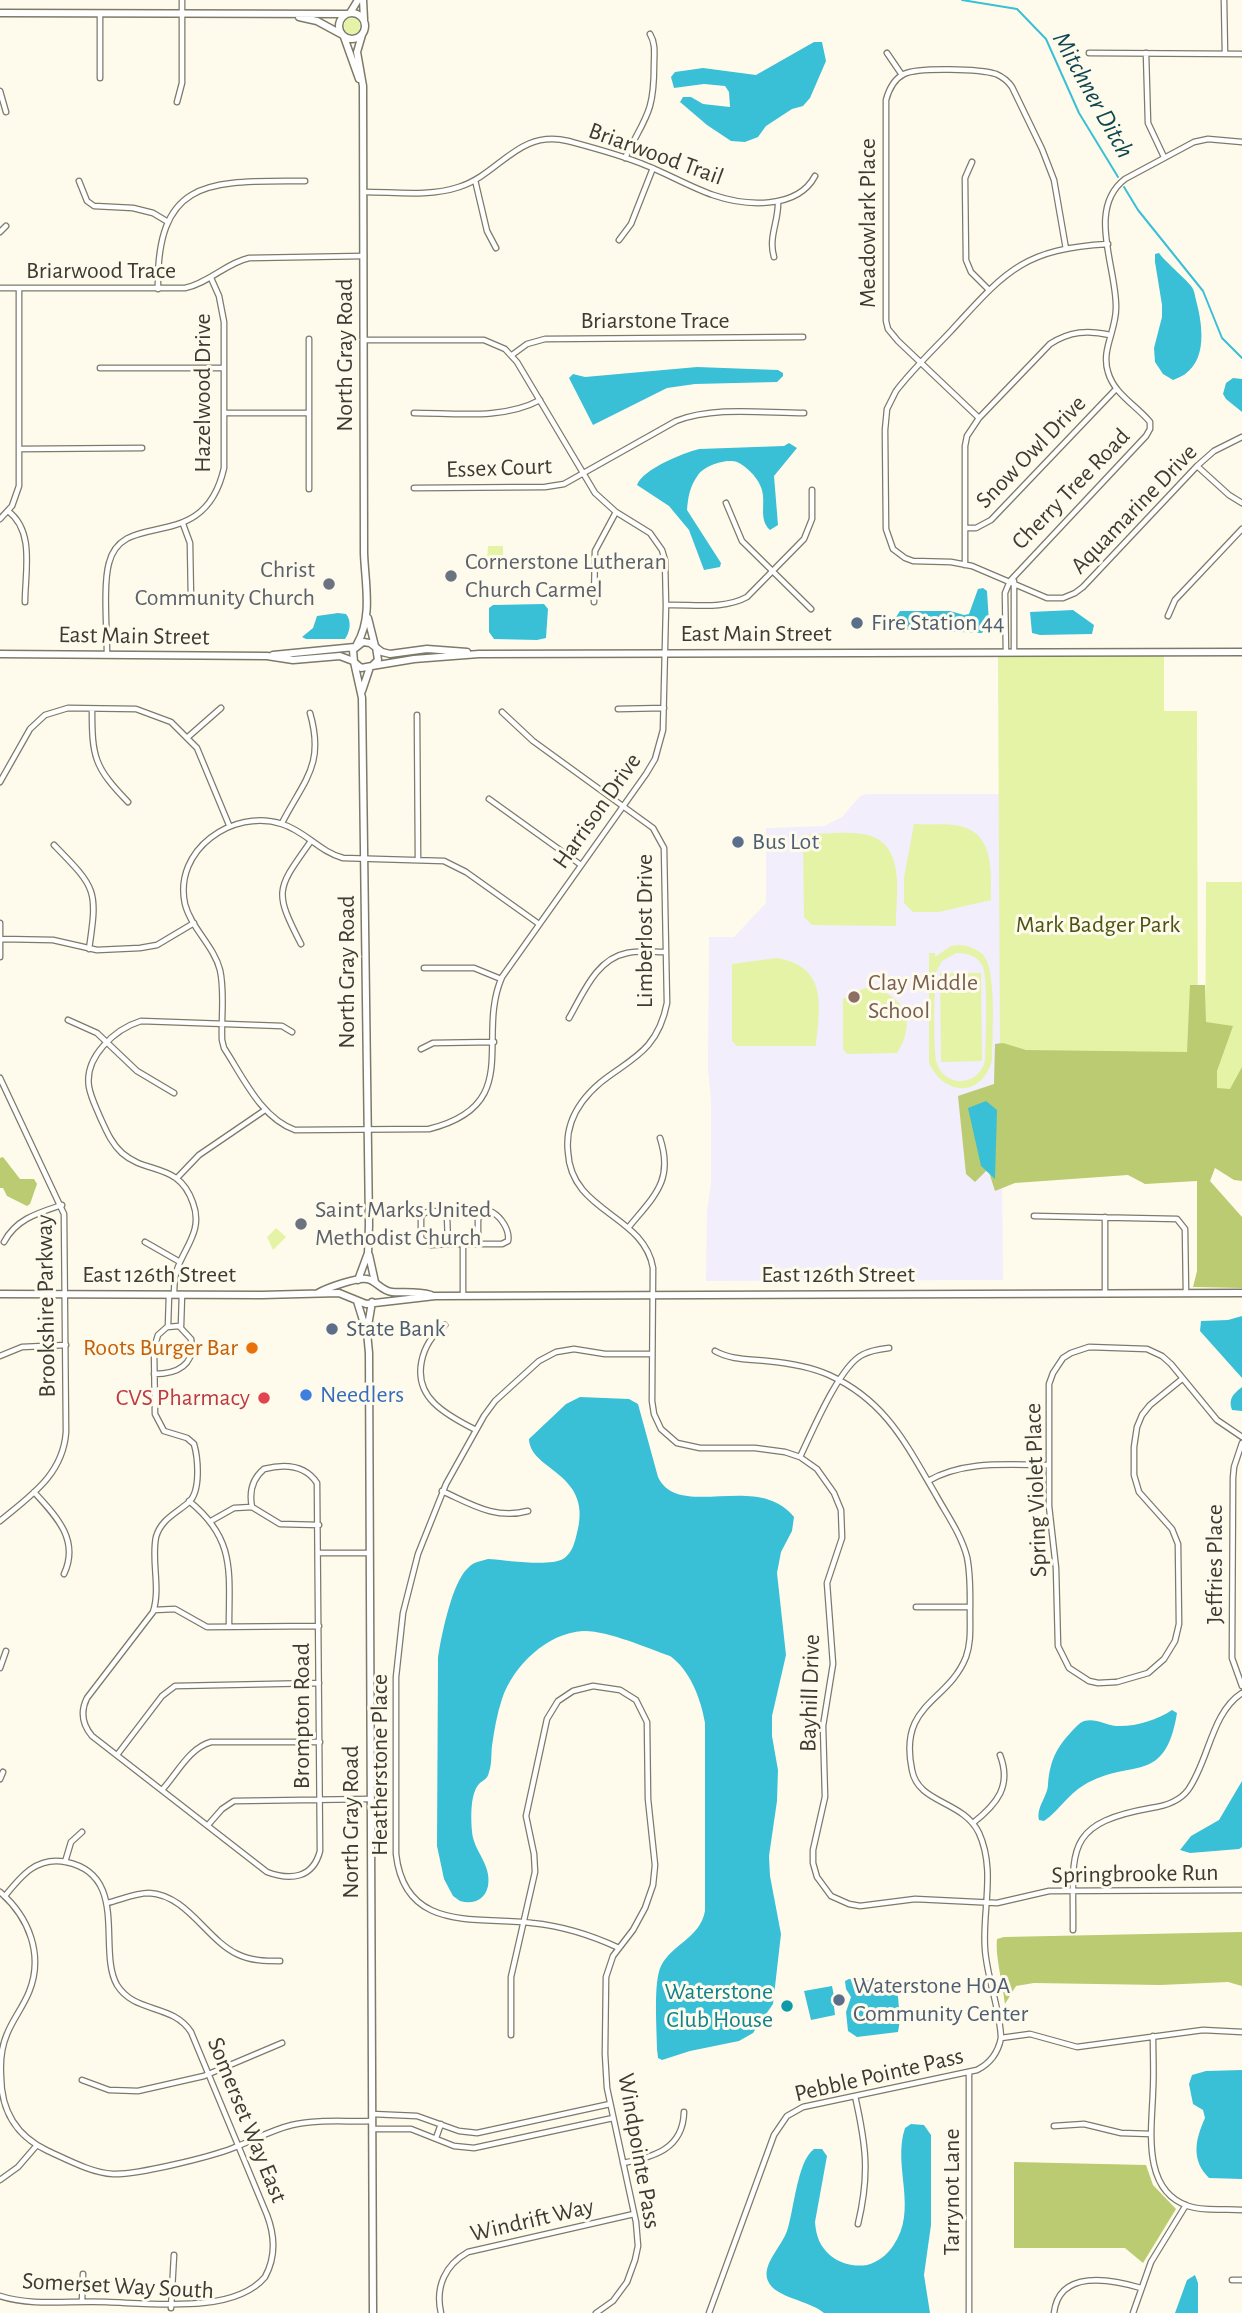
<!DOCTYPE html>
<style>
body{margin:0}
canvas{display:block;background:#fffbec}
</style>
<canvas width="1242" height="2313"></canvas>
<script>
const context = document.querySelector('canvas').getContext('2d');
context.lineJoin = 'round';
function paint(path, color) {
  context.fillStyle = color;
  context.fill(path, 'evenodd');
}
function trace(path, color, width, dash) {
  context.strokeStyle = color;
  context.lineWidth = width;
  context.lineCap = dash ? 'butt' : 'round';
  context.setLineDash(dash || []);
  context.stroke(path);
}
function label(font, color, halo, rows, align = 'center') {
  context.font = font + ' "Alegreya Sans",sans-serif';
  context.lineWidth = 6;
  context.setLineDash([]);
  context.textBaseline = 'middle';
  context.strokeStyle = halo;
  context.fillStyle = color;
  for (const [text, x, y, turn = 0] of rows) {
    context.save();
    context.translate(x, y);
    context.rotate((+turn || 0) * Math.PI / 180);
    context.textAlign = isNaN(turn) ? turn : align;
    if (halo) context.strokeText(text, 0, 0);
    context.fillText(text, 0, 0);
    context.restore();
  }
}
const education = new Path2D(`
 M866,794H999L1003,1280L706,1281L707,1210L711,1183V1100L708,1070L709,937H734L766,903V828L824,826L842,817L860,796Z`);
const green = new Path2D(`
 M344 26a8 8 0 1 1 16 0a8 8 0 1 1-16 0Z
 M488,546H503V559L487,560Z
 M998,656H1164V711H1197L1198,1056L1000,1057Z
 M914,824C929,825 945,823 959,826C995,833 991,873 991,900L939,912H913L904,903V878Z
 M810,834C828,834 853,830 871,836C906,848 896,898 896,926L812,925L804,917L803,840Z
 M1206,882H1242V1117L1205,1120Z
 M960,945C969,946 978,949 984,956C997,973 992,1037 992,1060C982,1098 944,1096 929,1063V953H935V957L951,946ZM956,953C968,953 978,956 983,967C988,978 986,1046 985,1061C982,1072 974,1080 962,1081C951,1082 941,1075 937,1064C933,1053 934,986 936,972L942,961Z
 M777,958C828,967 820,1006 816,1046H737L732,1041V964Z
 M940,973H981L982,1061L941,1062Z
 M866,988C904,992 918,1021 897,1053L847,1054L843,1049V999L854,992Z
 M276,1228L286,1237L273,1250L267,1237Z`);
const forest = new Path2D(`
 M1190,985H1205L1206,1022L1233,1026L1217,1071V1088L1230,1089L1242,1067V1181L1234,1180L1215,1168L1210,1181L1242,1217V1288L1193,1287L1197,1271V1181L1145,1184L1128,1175L1015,1183L995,1191L988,1169L975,1182L966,1174L958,1096L994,1084L995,1044L1003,1043L1026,1050L1187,1052Z
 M3,1157L20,1179H34L37,1184L30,1204L27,1206L7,1196L3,1188H0V1158Z
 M1242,1932V1986L1228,1982L1160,1985L1034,1983L1016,1986L1005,2004C1003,1986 995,1955 997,1939L1004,1937Z
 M1014,2162L1146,2165L1153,2185L1176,2209L1143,2263L1125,2248H1014Z`);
const water = new Path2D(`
 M814,42H822L826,61L810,98L803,106L792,109L766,126L758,137L745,142L731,141L707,125L680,102L683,97H691L703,104L730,107L729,92L725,86L704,84L674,88L671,77L675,72L703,68L756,75Z
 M1159,253C1166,263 1190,282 1193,289C1195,293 1195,297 1196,300C1204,330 1208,369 1173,380L1163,374L1155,362L1154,348L1162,317V305L1155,262V254Z
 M697,367L778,370L783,373V376L777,382L695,384L667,388L593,425L569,378L573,374L585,377Z
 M1233,378L1242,379V412L1226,399L1223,394L1226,383Z
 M789,443L797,448L774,476L778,525L770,530C757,518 768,501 760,485C756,476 746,466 737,462C726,458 704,466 698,475C690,486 688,497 687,510L721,563L720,567L704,570L689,530L669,506L637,485C643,469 683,453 699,449L784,446Z
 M983,588L987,591L989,623L982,633L896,629V617L900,611H950L964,615L969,614L978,589Z
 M544,604L548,609L546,638L537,640L494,639L489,632V608L493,605Z
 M1073,610L1094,625L1092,634L1040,635L1032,633L1030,612Z
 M338,613L346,614C352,621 350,632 345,639H306L302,637L313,628L317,616Z
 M986,1101L997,1110L995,1179L981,1166L968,1108Z
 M1242,1316V1378L1200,1331L1201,1321L1228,1320Z
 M1242,1387V1411L1232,1410C1228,1399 1233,1394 1242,1387Z
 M580,1397L629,1399L638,1404L658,1477C679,1521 758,1471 794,1517L792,1531L781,1552L777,1573L786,1655L772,1716V1736L778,1770L777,1801L769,1856L770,1876L781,1934L773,2004L753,2033L739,2041L690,2051L662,2060L658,2058L657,2049C657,2030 653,1982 661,1966C672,1944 700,1938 705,1911V1723C701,1699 690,1670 670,1656C647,1648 606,1630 583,1631C547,1633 513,1666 502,1699C497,1714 494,1731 492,1746C491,1754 492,1764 489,1772C488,1779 483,1780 479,1784C470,1794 471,1818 472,1831C473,1851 492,1864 488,1886C485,1900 473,1905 460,1901L453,1896L444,1879L437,1846L438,1658C441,1637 452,1582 468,1568C473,1562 481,1561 488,1559C506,1560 548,1567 563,1559C571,1554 574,1545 576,1537C596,1472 530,1472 529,1439L566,1404Z
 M1172,1710L1177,1713C1165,1787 1131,1757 1084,1785C1067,1795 1059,1811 1044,1821L1039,1820C1036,1807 1048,1796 1048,1784C1050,1761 1056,1748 1072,1731C1076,1727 1079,1723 1084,1721C1096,1718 1105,1725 1116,1726C1135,1727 1157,1720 1172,1710Z
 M1242,1781V1847L1239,1849L1190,1853L1180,1850L1191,1836L1219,1820Z
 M849,1979L892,1982L897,1985L900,2020L898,2032L857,2037L848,2031L846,2012L851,1997L846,1989L845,1981Z
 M832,1986L836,2006H834L835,2015L811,2020L804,1991Z
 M1242,2070V2179L1209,2178C1191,2160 1195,2140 1205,2118L1203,2110L1193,2104L1189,2084L1192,2075L1206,2071Z
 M911,2124L924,2125L931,2135V2225L924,2275L930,2313H824C809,2300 775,2298 768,2281C761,2265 782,2246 787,2231C794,2211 797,2161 814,2149H822L827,2156L815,2222C816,2236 820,2247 831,2256C841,2264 855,2267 867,2265C878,2262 887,2255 893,2246C919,2209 892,2167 905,2128Z
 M1195,2275L1198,2283V2313H1175L1187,2280Z`);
const stream = new Path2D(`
 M962,0L1017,9L1046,39L1079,113L1118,177
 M1124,187L1138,210L1203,291L1222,338L1242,358`);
const street = new Path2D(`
 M1224,0L1225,54
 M100,14V78
 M887,53L902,75
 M1089,53L1242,54
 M1146,53L1148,123L1164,157
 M0,91L6,112
 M177,102L182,83V0
 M625,158C645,117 654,114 654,66C654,54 656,44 650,34
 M972,162L965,178L966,260L971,272L989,290
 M475,180L487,231L496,248
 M79,181L87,201L94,206L133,208L153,213L168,222
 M364,192C395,192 429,197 459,187C500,174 518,129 568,141C594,148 621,155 645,165C668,174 690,187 713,195C745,206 797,210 815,176
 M0,232L6,226
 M619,240L631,224L653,168
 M1108,244C1022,249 1005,272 950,332C932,351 912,370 896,391L887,409L885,430L886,529L893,549L905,558L913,561L951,562L972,566L1047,598H1063L1075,593L1083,587L1197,466L1214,451L1242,437
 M774,257C768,237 779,221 778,201
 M0,288H185C209,283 226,263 249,258L364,256
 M158,289C156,174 214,182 305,181
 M309,339V489
 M364,340H484L505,349L517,362L595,493L616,512L650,533L662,550L665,560L666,605L663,730L655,759L646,774L502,977C475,1038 525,1105 429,1129L295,1130C261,1118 243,1077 224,1048L222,1040C221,1018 225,992 220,970C214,946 191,928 185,904C173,850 233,808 282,824C305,831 320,852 343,858L444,861L466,872L539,924
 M512,355L527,344L545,339L803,337
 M100,368H224
 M224,413H309
 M414,413C455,413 503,420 540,400
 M979,418L898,341L888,329L886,321V100C889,89 894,79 904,74C918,67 981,69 996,74C1003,77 1008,81 1012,87L1042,149L1054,180L1066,249
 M19,449L142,448
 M1197,466L1229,495L1242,503
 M414,488L545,487L564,484L676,421C715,406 763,413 804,413
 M726,503L742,541L811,609
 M8,511C35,531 25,572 25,602
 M0,519L12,506L19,486V288
 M183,524L190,543L191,600
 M965,528H976L991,520L1116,389
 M965,565V446L967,436L979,418L1050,344C1070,331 1088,330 1110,335
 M594,602L595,551L616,512
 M666,605C693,604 723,610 747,597L804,539L812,519V490
 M1168,616L1175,600L1242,529
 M1014,652V581
 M1006,653L1005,593L1010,581L1146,436L1150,429V422C1136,405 1114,394 1108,372C1101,350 1116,331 1116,308C1117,268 1086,209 1125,179L1194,142L1208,139L1242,142
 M107,655C107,631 103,584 109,563C123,507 204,557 224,468V322L219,296L211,278
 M92,709C92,757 94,767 128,802
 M618,709L664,708
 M502,712L533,741L653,828L664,848L667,1003C655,1065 612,1061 582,1102C571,1117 566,1134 568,1152C571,1213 644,1214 653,1268L652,1401L654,1414L661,1429L677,1443L700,1448H755L785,1452L800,1457L817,1469L834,1493L841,1510L842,1538L827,1583L833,1664L823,1726L825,1797L813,1850V1863L817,1877L831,1896L849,1904L860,1906L915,1899L997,1903L1049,1891L1242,1890
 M417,715L418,859
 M188,737L221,708
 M0,782L30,729L45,715L68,708L136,709L171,722L197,748L229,825
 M489,799L581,865
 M282,823C304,780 325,765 310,713
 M54,845C96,888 98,889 89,949
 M0,923V957
 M2,939L53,940L97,950L140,948L157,945L194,923
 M301,944C273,890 277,889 311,841
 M424,968H474L501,979
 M569,1018C583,994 596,959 627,953C639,950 654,952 666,952
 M68,1020L97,1033L137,1071L174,1093
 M421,1049L433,1043L494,1042
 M0,1078L64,1214L66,1432C63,1475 30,1496 0,1521
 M177,1178L199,1155L265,1110
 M432,1211L442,1212L447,1216L448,1244L431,1245L421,1239V1217L424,1213Z
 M492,1212C501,1217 510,1230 508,1241L502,1244H478V1219L483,1213Z
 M1034,1216L1177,1219L1185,1229L1186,1293
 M1105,1217V1294
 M628,1228C654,1196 674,1181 660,1138
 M4,1242C16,1219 38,1213 62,1205
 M145,1242L180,1262
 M448,1244H478
 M174,1294C174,1283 175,1272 180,1262C189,1242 202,1227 193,1203C179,1162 147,1175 122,1153C111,1143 106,1130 100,1117C96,1107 91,1098 89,1087C84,1057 115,1029 141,1021L282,1026L292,1032
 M463,1296V1244
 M445,1325C421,1343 410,1379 434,1403C445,1414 462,1423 476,1430
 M168,1326L169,1295
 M181,1326L182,1294
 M0,1356L22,1347L66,1345
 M154,1374C177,1374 196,1365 191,1339L179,1326L167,1327L158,1335L154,1348L155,1414L164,1431L187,1438L194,1444C198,1458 201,1491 189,1502C177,1513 161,1519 156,1537C151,1561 161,1588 153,1612L87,1698C80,1712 82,1724 92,1736L267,1872C291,1881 313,1878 320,1851L317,1483C305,1465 284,1464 264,1469C252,1479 249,1492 252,1507
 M1182,1379L1150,1405L1142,1415L1137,1427L1134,1447V1475L1139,1492L1172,1529L1178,1544L1179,1624L1175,1641L1164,1659L1148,1673L1117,1682L1098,1683L1089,1681L1069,1668L1058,1646L1056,1568L1049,1506V1384L1053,1373L1063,1358L1071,1353L1089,1347L1147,1349L1162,1356L1171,1364L1217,1420L1242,1437
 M1242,1443L1234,1467L1233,1478L1232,1658L1242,1686
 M800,1457C812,1432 839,1367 862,1355C871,1350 880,1349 889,1348
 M928,1481C965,1460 1007,1465 1049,1465
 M442,1491C471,1504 495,1520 528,1511
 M34,1492C56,1516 80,1540 64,1574
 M189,1501C236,1539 229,1572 229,1627
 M252,1507L280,1524L319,1525
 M211,1521L234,1508L252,1507
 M319,1553H369
 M916,1607H970
 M154,1610L175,1609L207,1627L319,1626
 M0,1668L6,1651
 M117,1755L162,1696L175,1686L319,1683
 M0,1779L3,1772
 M162,1790C177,1774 189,1748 211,1742H320
 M973,1823C997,1804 1012,1786 1000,1755
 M208,1825L222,1809L234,1801L370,1799
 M65,1862L71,1842L82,1832
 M0,1892C29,1917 44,1955 29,1992C23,2007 13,2019 7,2034C1,2048 0,2061 1,2076C1,2111 16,2136 48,2151C68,2160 92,2173 113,2174C137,2175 210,2157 233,2148C252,2141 271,2130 292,2125C318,2119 345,2122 372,2121
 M107,1903C120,1900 135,1893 149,1893C187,1895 206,1939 237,1954C251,1961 266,1961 280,1961
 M1073,1930C1074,1852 1061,1824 1151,1808C1165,1806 1179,1802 1188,1790C1209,1761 1211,1713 1242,1693
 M619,1948C591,1935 562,1926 532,1923C476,1916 405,1933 396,1854V1677L403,1613L418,1554L446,1484L484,1416L495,1401L539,1361L556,1352L574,1349L605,1354H652
 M511,2035V1977L535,1872L534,1854L526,1816L547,1719L558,1701L573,1691L593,1686L620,1690L636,1700L647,1722L648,1799L655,1865L653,1885L645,1908L633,1930L613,1956L606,1977L605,2054L607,2088L636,2222L638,2246L635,2260L627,2282L613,2301L596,2313
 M1153,2036C1153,2054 1154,2072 1153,2090C1152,2128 1141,2190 1188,2206C1205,2212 1225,2208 1242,2210
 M1001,2038L1030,2034L1077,2047L1203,2030L1242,2032
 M969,2072V2313
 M82,2080L109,2090L138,2091L204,2076L282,2043
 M855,2096C866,2145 870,2174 858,2224
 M372,2114L417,2116L459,2131L477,2133L610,2104
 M1054,2126L1084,2124L1121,2133L1151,2134
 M372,2129H411L454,2146L474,2148L613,2118
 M436,2138L441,2124
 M623,2163C654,2157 683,2149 684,2112
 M0,2180L18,2167L37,2145
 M1232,2280H1242
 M0,2296C33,2307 72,2300 107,2302C158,2304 235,2313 265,2277C276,2257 275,2236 267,2215L191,2032C172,2003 135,2014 117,1985C97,1950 130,1875 66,1862C37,1856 21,1876 5,1896
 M82,2301L83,2274
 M171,2308L174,2255
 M441,2313C435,2287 445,2265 468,2252L634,2214
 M709,2313L774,2135L787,2116L803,2107L977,2070C991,2063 998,2053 1001,2038C1000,2008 987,1979 985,1949C982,1911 996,1870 979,1833C963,1800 918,1804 912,1770C898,1703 948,1703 966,1657C971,1643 970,1629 970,1615C970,1596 971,1576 967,1557C961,1534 947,1515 936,1495C906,1444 886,1401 829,1375C809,1366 788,1363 767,1361C749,1359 731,1360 715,1351
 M1054,2313C1059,2269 1111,2279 1141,2288
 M1133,2313L1151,2262L1186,2205`);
const secondary = new Path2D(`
 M363,0L364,19
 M339 26a13 13 0 1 1 26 0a13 13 0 1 1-26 0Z
 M0,13L347,14
 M350,13L358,0
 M299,17L317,21L341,34
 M344,37L359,79
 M368,618L375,646
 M357,644C373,617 365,583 364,553L363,86L357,52L362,35
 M376,647L378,660L372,666L361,668L354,662L353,650L363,642L370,643L382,652L390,654L427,649L467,652
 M0,654L267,656L293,660L340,656L353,661
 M273,655L355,647
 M354,662L362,698L369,1225L368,1253L358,1280
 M372,666L414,659L479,654L1242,652
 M362,691L370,667
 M369,1255L375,1282
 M318,1293C327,1288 357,1277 367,1279C376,1280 381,1291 392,1292C406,1293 417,1291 431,1295
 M0,1294L262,1295L339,1293L366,1304L435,1296L1242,1293
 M357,1301L366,1330
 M372,1302L367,1332L369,1353L373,2313`);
const markers = [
 [451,576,7,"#6b7280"],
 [329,584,7,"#6b7280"],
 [857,623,7,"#5c6f8a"],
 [738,842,7,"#5c6f8a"],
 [854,997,7,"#8d6e63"],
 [301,1224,7,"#6b7280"],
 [332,1329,7,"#5c6f8a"],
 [252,1348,7,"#e8710a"],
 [306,1395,7,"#3f7fe0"],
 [264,1398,7,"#e0444e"],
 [839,2000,7,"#5c6f8a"],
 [787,2006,7,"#0f9aa8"]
];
const streetNames = [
 ["Briarwood Trail",656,154,20],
 ["Meadowlark Place",868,223,-90],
 ["Briarwood Trace",101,271],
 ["Briarstone Trace",655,321],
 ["North Gray Road",345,355,-90],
 ["Hazelwood Drive",203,393,-90],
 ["Snow Owl Drive",1031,452,-46],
 ["Essex Court",499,468,-2],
 ["Cherry Tree Road",1071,489,-46],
 ["Aquamarine Drive",1134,509,-46],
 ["East Main Street",756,634],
 ["East Main Street",134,636,1],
 ["Harrison Drive",597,811,-55],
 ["Limberlost Drive",645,931,-90],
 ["North Gray Road",347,972,-90],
 ["East 126th Street",159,1275],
 ["East 126th Street",838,1275],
 ["Brookshire Parkway",46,1306,-91],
 ["Spring Violet Place",1036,1490,-92],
 ["Jeffries Place",1215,1564,-90],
 ["Bayhill Drive",810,1693,-88],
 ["Brompton Road",302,1716,-90],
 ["Heatherstone Place",380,1765,-90],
 ["North Gray Road",351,1822,-90],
 ["Springbrooke Run",1135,1874,-1],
 ["Pebble Pointe Pass",879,2075,-13],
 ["Somerset Way East",247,2120,68],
 ["Windpointe Pass",639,2151,80],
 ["Tarrynot Lane",952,2192,-90],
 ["Windrift Way",532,2220,-13],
 ["Somerset Way South",118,2286,3]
];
const worshipNames = [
 ["Cornerstone Lutheran",465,562],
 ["Church Carmel",465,590],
 ["Christ",315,570,"right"],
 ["Community Church",315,598,"right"],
 ["Saint Marks United",315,1210],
 ["Methodist Church",315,1238]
];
const serviceNames = [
 ["Fire Station 44",871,623],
 ["Bus Lot",752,842],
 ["State Bank",346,1329],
 ["Waterstone HOA",853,1986],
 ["Community Center",853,2014]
];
const parkNames = [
 ["Mark Badger Park",1098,925]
];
const educationNames = [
 ["Clay Middle",868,983],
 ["School",868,1011]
];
const foodNames = [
 ["Roots Burger Bar",238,1348]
];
const shopNames = [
 ["Needlers",320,1395]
];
const healthNames = [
 ["CVS Pharmacy",250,1398]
];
const cultureNames = [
 ["Waterstone",773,1992],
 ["Club House",773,2020]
];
const waterNames = [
 ["Mitchner Ditch",1093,95,61]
];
paint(education, '#f2eefc');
paint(green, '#e4f3a6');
paint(forest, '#bbcb71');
paint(water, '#3ac0d6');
trace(stream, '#3ac0d6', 2);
trace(street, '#7e7a69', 7);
trace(secondary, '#7e7a69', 9);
trace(street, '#fff', 4.5);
trace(secondary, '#fff', 6);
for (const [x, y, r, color] of markers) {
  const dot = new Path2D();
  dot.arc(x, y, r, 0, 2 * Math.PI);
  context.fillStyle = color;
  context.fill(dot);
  trace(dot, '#fffbec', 2.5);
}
label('24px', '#3d3b34', '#fffbec', streetNames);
label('24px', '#5b616d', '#fffbec', worshipNames, 'left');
label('24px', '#4e5e75', '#fffbec', serviceNames, 'left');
label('24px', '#4b5412', '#fffbec', parkNames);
label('24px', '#785e54', '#fffbec', educationNames, 'left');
label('24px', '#c56008', '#fffbec', foodNames, 'right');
label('24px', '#366cbe', '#fffbec', shopNames, 'left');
label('24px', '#be3a42', '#fffbec', healthNames, 'right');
label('24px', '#0d838f', '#fffbec', cultureNames, 'right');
label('italic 26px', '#0e4751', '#fffbec', waterNames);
</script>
